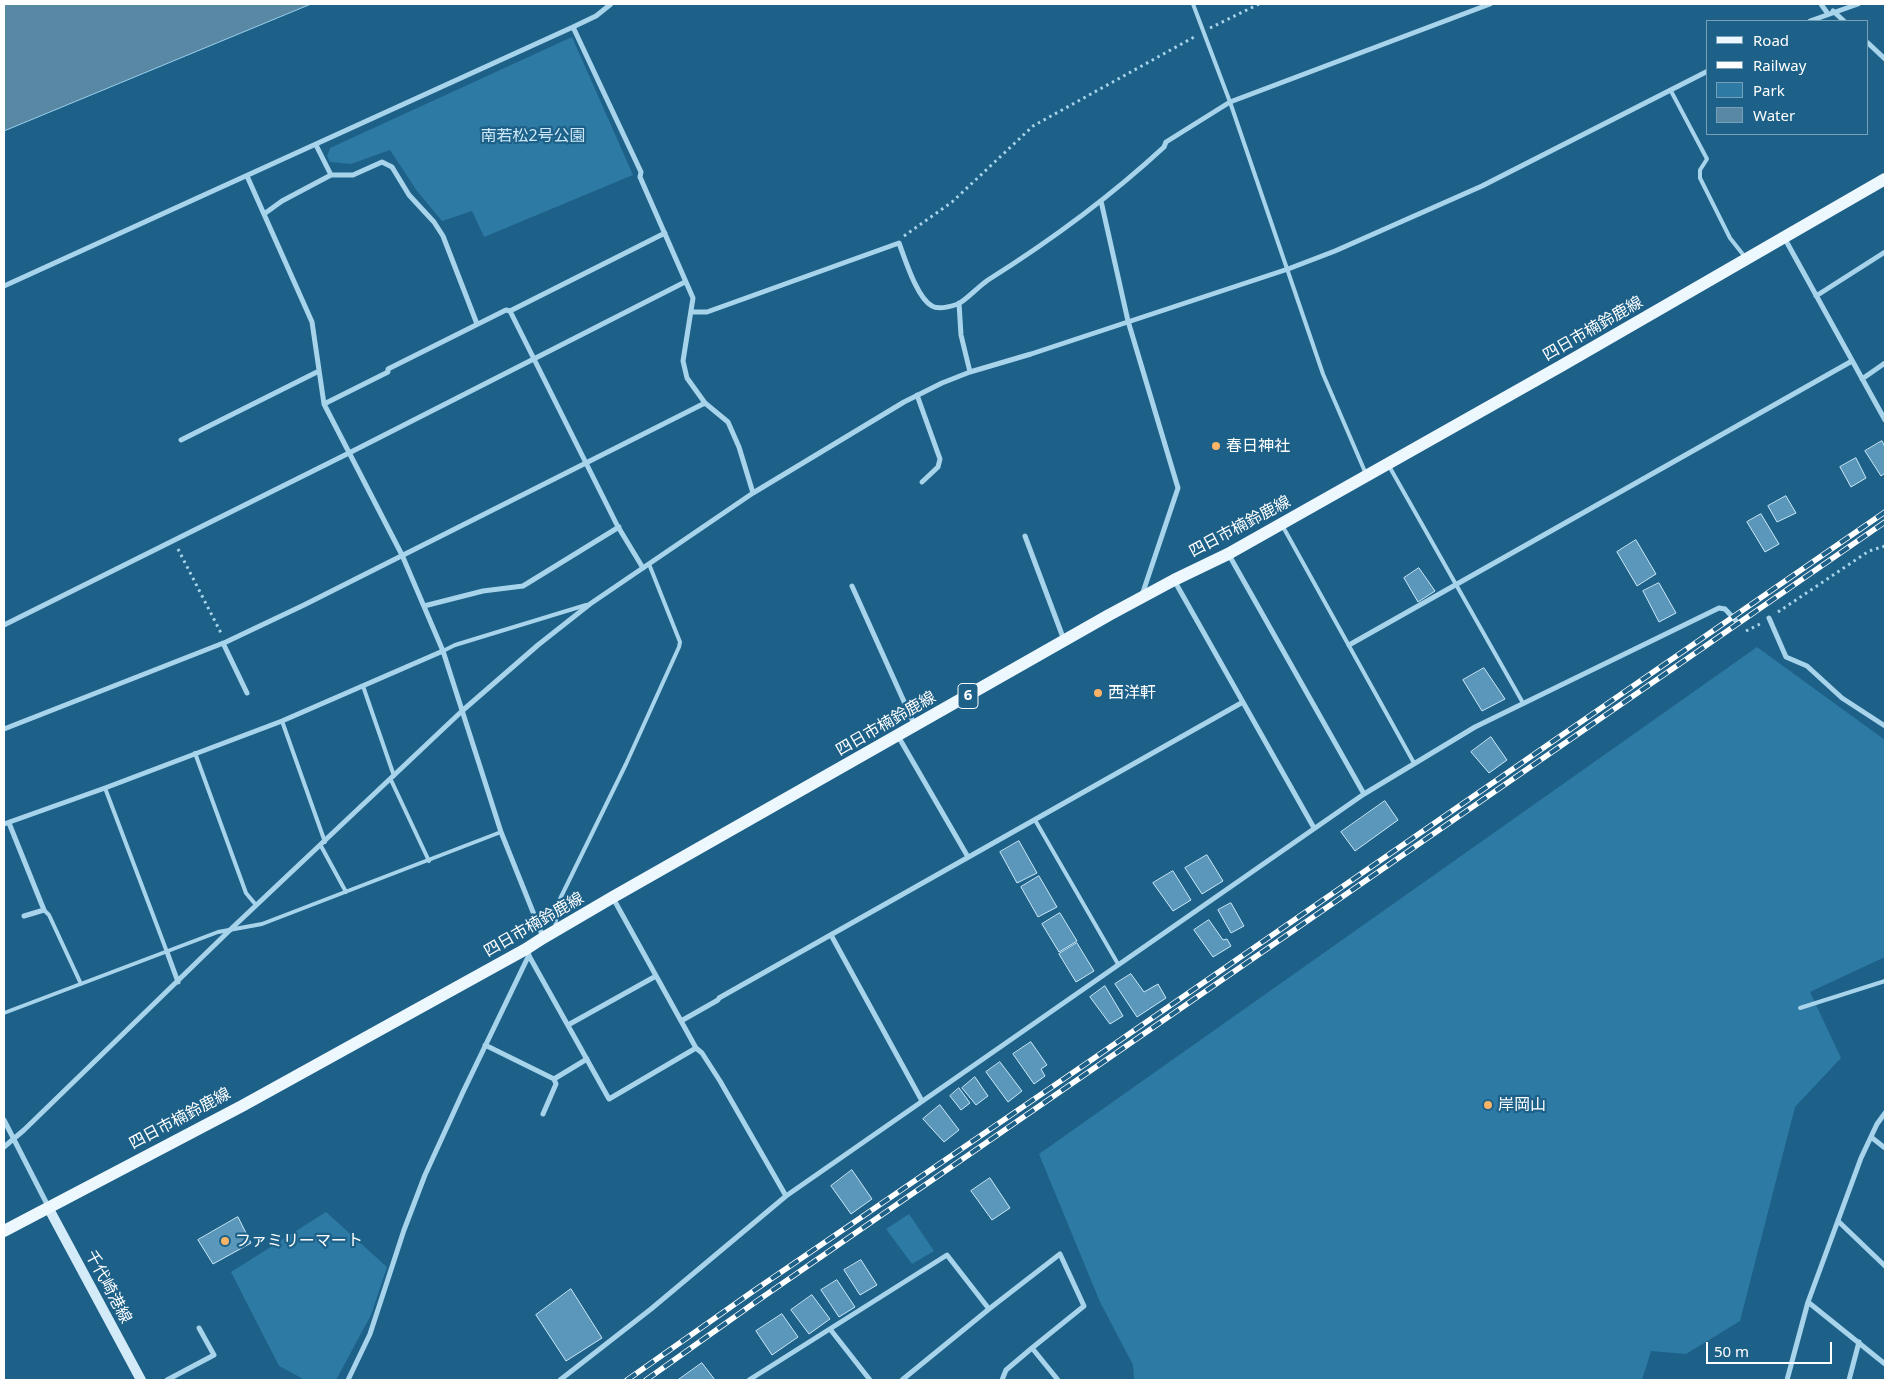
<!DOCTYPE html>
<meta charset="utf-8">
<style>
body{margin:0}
#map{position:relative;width:1889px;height:1384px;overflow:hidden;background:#1d6088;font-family:"Noto Sans",sans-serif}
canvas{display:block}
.frame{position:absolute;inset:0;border:5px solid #fff;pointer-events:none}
.legend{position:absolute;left:1706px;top:20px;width:162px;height:115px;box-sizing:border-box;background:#1d6088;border:1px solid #77a0b8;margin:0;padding:6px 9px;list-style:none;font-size:15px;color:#fff}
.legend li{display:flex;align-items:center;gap:10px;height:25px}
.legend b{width:25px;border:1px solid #77a0b8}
.scale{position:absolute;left:1706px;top:1342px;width:126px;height:22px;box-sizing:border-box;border:2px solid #fff;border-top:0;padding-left:6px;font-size:15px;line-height:18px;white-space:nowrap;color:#fff;-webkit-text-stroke:4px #1d6088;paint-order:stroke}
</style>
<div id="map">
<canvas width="1889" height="1384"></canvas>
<div class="frame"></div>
<ul class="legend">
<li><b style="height:6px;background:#ecf7fe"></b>Road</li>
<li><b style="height:6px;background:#fff"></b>Railway</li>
<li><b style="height:14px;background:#2d7aa4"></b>Park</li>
<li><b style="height:14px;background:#5988a4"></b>Water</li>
</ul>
<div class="scale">50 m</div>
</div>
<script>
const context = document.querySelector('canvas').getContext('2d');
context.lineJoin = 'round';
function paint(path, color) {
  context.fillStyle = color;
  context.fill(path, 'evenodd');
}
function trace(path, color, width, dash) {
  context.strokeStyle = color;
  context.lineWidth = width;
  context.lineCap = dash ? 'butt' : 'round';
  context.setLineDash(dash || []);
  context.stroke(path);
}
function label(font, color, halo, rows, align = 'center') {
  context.font = font + ' "Noto Sans","Noto Sans JP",sans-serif';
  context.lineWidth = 4.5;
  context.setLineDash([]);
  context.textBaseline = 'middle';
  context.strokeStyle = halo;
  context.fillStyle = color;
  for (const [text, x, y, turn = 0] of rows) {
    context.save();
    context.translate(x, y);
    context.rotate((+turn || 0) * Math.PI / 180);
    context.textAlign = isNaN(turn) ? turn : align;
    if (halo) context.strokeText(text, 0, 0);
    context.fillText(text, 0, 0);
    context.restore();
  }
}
const green = new Path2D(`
 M572,37L633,175L484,237L472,211L442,221L417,191L390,150L351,164L330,162L327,156L330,148Z
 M1757,647L1885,740V957L1810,992L1841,1058L1795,1107L1740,1321L1686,1354L1651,1351L1642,1380H1134L1133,1365L1100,1302L1039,1154Z
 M326,1212L387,1267L371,1315L336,1380H305L279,1366L231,1272Z
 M909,1214L934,1251L912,1264L886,1229Z`);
const water = new Path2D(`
 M4,4H311L4,131Z`);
const building = new Path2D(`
 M1882,441L1885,447V473L1881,476L1865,451Z
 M1856,458L1866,478L1851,487L1840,467Z
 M1786,496L1796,513L1777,522L1768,506Z
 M1761,514L1779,544L1765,552L1747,522Z
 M1636,540L1656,574L1637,586L1617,552Z
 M1419,568L1435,591L1418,602L1404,578Z
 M1659,583L1676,613L1659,622L1643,591Z
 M1484,668L1505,699L1482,711L1463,680Z
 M1491,737L1507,760L1489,773L1471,752Z
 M1385,801L1398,820L1355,851L1341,832Z
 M1019,841L1037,873L1017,883L1000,852Z
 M1207,855L1223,881L1202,894L1185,868Z
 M1173,871L1191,900L1173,911L1153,883Z
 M1039,876L1057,907L1038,917L1021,887Z
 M1231,903L1244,926L1231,933L1218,910Z
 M1060,913L1077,941L1059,952L1042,924Z
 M1209,920L1223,940L1227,939L1231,946L1213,957L1194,930Z
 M1077,943L1094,971L1076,982L1059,954Z
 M1131,974L1144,992L1158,984L1166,998L1137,1017L1115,984Z
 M1105,986L1123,1016L1110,1024L1090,997Z
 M1031,1042L1047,1065L1041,1069L1045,1076L1034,1084L1013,1054Z
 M1000,1062L1022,1091L1008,1102L986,1072Z
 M975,1077L988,1096L976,1105L962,1088Z
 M959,1088L970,1103L961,1110L950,1096Z
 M940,1105L959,1130L944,1142L923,1119Z
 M852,1170L872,1199L851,1214L831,1186Z
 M990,1178L1010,1208L992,1220L971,1191Z
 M238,1217L251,1243L213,1264L198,1240Z
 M861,1260L877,1285L860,1295L844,1270Z
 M837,1280L855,1307L839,1317L821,1290Z
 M571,1289L602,1338L566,1361L536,1315Z
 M812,1295L830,1319L809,1334L791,1310Z
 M782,1314L798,1337L772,1355L756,1331Z
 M702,1363L715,1380H678Z`);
const path = new Path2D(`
 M1210,28L1259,4
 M904,236L952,202L1033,126L1196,36
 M178,549L221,633
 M1778,612L1869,551L1885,546
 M1746,631L1760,624`);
const service = new Path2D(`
 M1193,4L1230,102L1323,374L1366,474
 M1671,91L1707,159L1700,170V178L1730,238L1745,257
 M1389,466L1523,703
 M1282,525L1414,763
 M443,651L455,645L586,605
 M363,686L394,776
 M282,721L325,842
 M195,753L246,893L256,905
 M391,780L429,861
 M105,788L167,952
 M1035,820L1118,964
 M321,846L346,892
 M44,910L49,915L81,984
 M555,929L558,903L626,764L679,647L680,642L649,564
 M1800,1008L1885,981
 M4,1013L218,932L262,924L501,832`);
const minor = new Path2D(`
 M1821,4L1828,14
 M1833,11L1844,21
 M1810,21L1858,4
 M573,27L641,172L640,177L693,298L683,361L687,378L705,403L728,422L739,447L753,493
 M1868,43L1885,59
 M316,145L331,175
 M247,176L312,322L324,404L402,555L443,651L501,832L543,937
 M1101,201L1128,321L1178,488L1142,595
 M264,214L282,201L331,175H353L382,162L392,167L409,195L434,222L443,236L477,324
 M1785,239L1885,420
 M4,286L573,27L596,16L611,4
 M1816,296L1885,252
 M959,303L961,335L970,372
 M510,311L617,525L643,568
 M691,312H707L899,243C905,259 917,298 932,306C938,310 952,306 958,304C965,301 979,286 988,280C1050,241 1110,197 1164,147L1166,142L1230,102L1490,4
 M1862,379L1885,363
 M917,395L940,459L938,467L922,482
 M324,404L388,372V369L506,310L510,311L665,233
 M181,440L319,371
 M1025,536L1064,640
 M1229,555L1364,794
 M1174,580L1314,828
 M852,586L915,726
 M424,606L483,591L523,586L619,527
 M1769,618L1786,657L1807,666L1842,698L1885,726
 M4,625L349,453L685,282
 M223,643L247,693
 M1349,645L1852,361
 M4,729L226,642L304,605L705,403
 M898,736L968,857
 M9,823L44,910L24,916
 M4,824L105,788L282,721L443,651
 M613,898L696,1048L702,1053L720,1081L786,1196
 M831,935L922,1101
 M167,952L178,982
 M528,954L609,1099L696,1048
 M681,1021L718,1000L719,998L1243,702
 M568,1025L656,976
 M485,1045L554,1079L587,1059
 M543,1114L556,1084L554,1079
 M4,1120L49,1208
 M1871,1137L1885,1148
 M4,1147L24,1130L231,929L462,711L538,645L590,604L753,493L904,402L942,383L970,372L1031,354L1288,269L1335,251L1482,186L1708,71
 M1838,1221L1885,1266
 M1808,1302L1885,1364
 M989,1309L1060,1254L1084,1306L1032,1348L1058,1380
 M830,1329L870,1380
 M167,1380L214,1355L199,1328
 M348,1380L370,1334L404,1230L425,1175L463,1092L529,955
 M560,1380L651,1309L786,1196L1364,794L1475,727L1719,608L1725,609L1738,623
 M749,1380L947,1255L989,1309L902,1380
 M1002,1380L1006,1370L1032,1348
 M1787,1380L1808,1302L1861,1158L1877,1124L1885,1113
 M1849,1380L1859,1342`);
const secondary = new Path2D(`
 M49,1209L141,1380`);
const primary = new Path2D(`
 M4,1231L242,1106L526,949L543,938L613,897L1109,615L1174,580L1228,554L1561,366L1885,179`);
const rail = new Path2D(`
 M627,1380L752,1292L1087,1063L1885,512
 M646,1380L757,1301L1885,522`);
const markers = [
 [1216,446,5,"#fbb365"],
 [1098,693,5,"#fbb365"],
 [1488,1105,5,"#fbb365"],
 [225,1241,5,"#fbb365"]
];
const shields = [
 [968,696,20]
];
const shieldNames = [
 ["6",968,696]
];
const parkNames = [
 ["南若松2号公園",533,136]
];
const streetNames = [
 ["四日市楠鈴鹿線",1593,329,-30],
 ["四日市楠鈴鹿線",1240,527,-28],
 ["四日市楠鈴鹿線",886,724,-30],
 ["四日市楠鈴鹿線",534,925,-30],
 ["四日市楠鈴鹿線",180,1119,-28],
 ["千代崎港線",108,1287,62]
];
const poiNames = [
 ["春日神社",1226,446],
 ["西洋軒",1108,693],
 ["岸岡山",1498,1105],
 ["ファミリーマート",235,1241]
];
paint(green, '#2d7aa4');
paint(water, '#5988a4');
trace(water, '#9ad0ed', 1);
paint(building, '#5a97ba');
trace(building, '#cce8f8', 1);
trace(path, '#a7d3eb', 3, [2.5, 4]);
trace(service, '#a7d3eb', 4);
trace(minor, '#a7d3eb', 5);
trace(secondary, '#d3eaf8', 10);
trace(primary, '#ecf7fe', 12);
trace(rail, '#fff', 5.5);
trace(rail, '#1d6088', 4, [11]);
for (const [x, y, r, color] of markers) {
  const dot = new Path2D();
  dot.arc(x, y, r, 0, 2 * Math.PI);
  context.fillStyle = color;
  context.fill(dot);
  trace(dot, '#1d6088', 2);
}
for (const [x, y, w] of shields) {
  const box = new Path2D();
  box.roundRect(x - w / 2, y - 12.5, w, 25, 4);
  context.fillStyle = '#1d6088';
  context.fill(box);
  trace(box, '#fff', 1);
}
label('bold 15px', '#fff', null, shieldNames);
label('16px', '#cce8f8', '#1d6088', parkNames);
label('16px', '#fff', '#1d6088', streetNames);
label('16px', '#fff', '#1d6088', poiNames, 'left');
</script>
